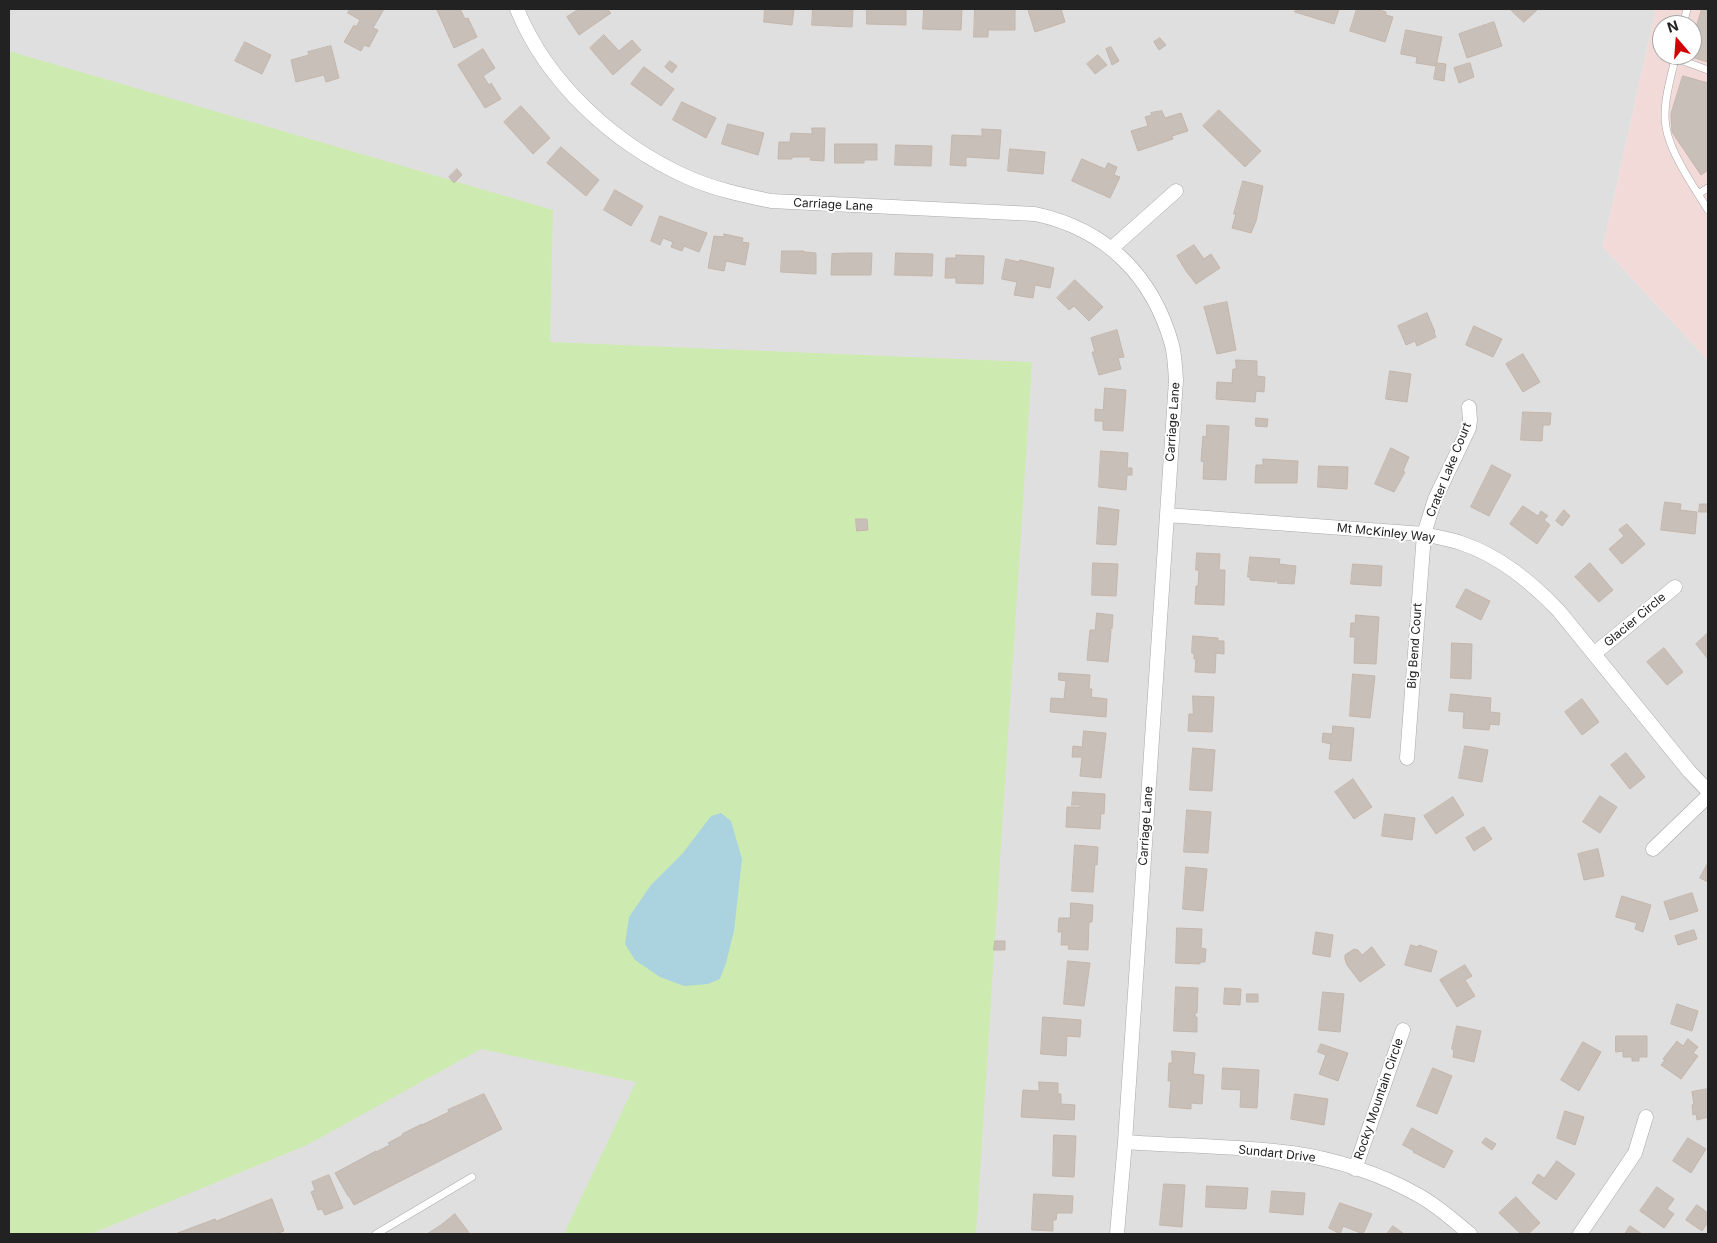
<!DOCTYPE html>
<style>
body{margin:0}
#map{position:relative;width:1717px;height:1243px;overflow:hidden;background:#f2efe9;font-family:Inter,sans-serif}
canvas{display:block}
.frame{position:absolute;inset:0;border:10px solid #222;pointer-events:none}
.north{position:absolute;left:1652px;top:15px;width:50px;height:50px;box-sizing:border-box;background:#fff;border:1px solid #a7a7a7;border-radius:50%;rotate:342deg;font-size:14px;font-weight:700;line-height:20px;text-align:center;color:#222}
.north::after{content:'';display:block;margin:auto;width:18px;height:22px;background:#d40000;clip-path:polygon(50% 0,100% 100%,50% 72%,0 100%)}
</style>
<div id="map">
<canvas width="1717" height="1243"></canvas>
<div class="frame"></div>
<div class="north">N</div>
</div>
<script>
const context = document.querySelector('canvas').getContext('2d');
context.lineJoin = 'round';
function paint(path, color) {
  context.fillStyle = color;
  context.fill(path, 'evenodd');
}
function trace(path, color, width, dash) {
  context.strokeStyle = color;
  context.lineWidth = width;
  context.lineCap = dash ? 'butt' : 'round';
  context.setLineDash(dash || []);
  context.stroke(path);
}
function label(font, color, halo, rows, align = 'center') {
  context.font = font + ' Inter,sans-serif';
  context.lineWidth = 4;
  context.setLineDash([]);
  context.textBaseline = 'middle';
  context.strokeStyle = halo;
  context.fillStyle = color;
  for (const [text, x, y, turn = 0] of rows) {
    context.save();
    context.translate(x, y);
    context.rotate((+turn || 0) * Math.PI / 180);
    context.textAlign = isNaN(turn) ? turn : align;
    if (halo) context.strokeText(text, 0, 0);
    context.fillText(text, 0, 0);
    context.restore();
  }
}
const residential = new Path2D(`
 M9,9H1656L1603,247L1708,360V1234H9Z`);
const commercial = new Path2D(`
 M1656,9H1708V360L1603,247ZM1662,25H1692V55H1662Z`);
const grass = new Path2D(`
 M9,51L553,210L550,342L1032,362L976,1234H564L636,1082L481,1049L307,1145L91,1234H9Z`);
const water = new Path2D(`
 M721,813L731,821L742,859L734,931L726,963L720,979L708,984L684,986L660,977L635,960L625,944L629,917L651,885L683,853L711,816Z`);
const building = new Path2D(`
 M350,9H384L373,28L378,30L369,47L364,45L361,51L344,42L354,25L356,27L360,20L348,13Z
 M440,9H460L465,19L468,18L477,37L454,48L437,10Z
 M579,9H607L611,13L579,35L567,17Z
 M765,9H794L792,25L764,22Z
 M813,9H853L852,27L812,25Z
 M867,9H906V25L867,24Z
 M924,9H962L961,30L923,29Z
 M975,9H1015V30H988V37H974Z
 M1030,9H1061L1065,22L1035,32L1028,10Z
 M1296,9H1339L1334,24L1295,12Z
 M1357,9H1376L1386,12V15L1393,17L1385,42L1350,31Z
 M1510,9H1538L1524,22Z
 M1702,9H1708V62L1688,56L1692,55V41Z
 M1494,22L1502,46L1467,58L1459,34Z
 M1406,30L1442,37L1436,66L1416,63L1417,57L1401,54Z
 M604,35L619,51L632,40L641,50L613,75L590,48Z
 M1160,38L1166,45L1159,50L1154,42Z
 M245,42L271,55L262,74L235,61Z
 M331,46L339,78L326,82L324,75L296,82L291,60L309,55L308,52Z
 M1111,47L1119,61L1112,65L1106,49Z
 M483,49L495,68L483,76L489,85L491,83L501,99L485,108L458,65Z
 M1098,55L1107,65L1095,74L1087,64Z
 M670,61L677,66L672,73L665,67Z
 M1437,63L1446,64L1444,81L1434,79Z
 M1470,63L1474,77L1459,83L1454,68Z
 M644,67L674,89L661,106L631,84Z
 M1683,76L1708,83V170L1701,175L1672,132L1671,114Z
 M682,102L716,118L706,138L673,120Z
 M521,106L550,138L533,154L504,122Z
 M1219,110L1261,151L1245,167L1203,126Z
 M1162,111L1165,118L1181,113L1188,131L1172,136L1173,139L1138,151L1131,131L1148,126L1145,117L1152,115L1151,113Z
 M728,124L764,133L758,155L722,144Z
 M812,128H825L824,161L810,160L811,157H792V159H778L779,142H790L791,133L812,134Z
 M982,129L1001,130L999,159L966,157V166L950,165L952,135L982,136Z
 M835,144H877V160H864V163H835Z
 M896,145L932,146L931,166L895,165Z
 M561,147L599,180L586,196L547,163Z
 M1010,149L1045,152L1043,174L1008,171Z
 M1082,159L1105,169L1108,163L1117,167L1114,175L1120,177L1110,198L1072,181Z
 M457,169L462,175L454,183L449,177Z
 M1243,181L1263,186L1256,221L1251,233L1232,228L1236,214H1234Z
 M615,190L643,206L631,226L604,210Z
 M660,216L707,233L699,252L684,246L682,251L671,247L673,242L663,238L660,245L651,241Z
 M724,234L743,238L742,242L749,243L745,265L726,261L724,271L708,268L714,236L724,237Z
 M1194,245L1204,259L1211,254L1220,268L1196,284L1186,271L1177,256Z
 M782,251H804V252L816,253V274L781,272Z
 M848,253H872L871,275H831L832,254Z
 M896,253L933,254L932,276L895,275Z
 M956,255L984,256L983,284L956,283V278H945L946,258H956Z
 M1006,259L1019,262L1020,260L1054,268L1050,288L1035,285L1033,298L1014,295L1017,282L1002,279Z
 M1075,280L1103,307L1089,321L1074,306L1069,310L1057,298Z
 M1227,302L1236,350L1217,354L1204,307Z
 M1427,313L1435,332L1434,333L1436,337L1417,346L1415,341L1406,345L1398,326Z
 M1474,326L1502,339L1493,357L1466,345Z
 M1117,330L1124,357L1118,358L1121,369L1099,375L1092,352H1095L1091,338Z
 M1523,354L1540,382L1523,392L1506,364Z
 M1236,360L1257,361V376L1265,377L1264,392L1256,391L1255,402L1216,399L1217,382L1232,383L1233,369H1236Z
 M1390,371L1411,374L1407,402L1386,399Z
 M1105,388L1126,390L1123,431L1103,430V421H1095V409L1103,410Z
 M1523,412L1551,413L1550,425H1543L1542,441L1521,440Z
 M1256,418L1268,419L1267,427L1256,426Z
 M1207,425L1229,426L1226,480L1203,479L1204,462L1201,461L1203,436L1206,437Z
 M1391,448L1409,457L1403,471L1405,472L1394,492L1375,484Z
 M1101,451L1128,453L1127,468H1132V475H1127L1126,490L1099,487Z
 M1263,459L1298,461L1297,483H1255L1256,465H1263Z
 M1492,465L1511,475L1489,516L1471,507Z
 M1319,466L1348,467L1347,489L1318,487Z
 M1665,502L1681,504L1680,510L1697,512L1695,534L1661,530Z
 M1700,504H1708V512H1699Z
 M1523,506L1538,516L1541,511L1548,516L1544,520L1550,525L1537,544L1510,524Z
 M1099,507L1119,510L1116,545L1097,544Z
 M1564,510L1570,516L1562,526L1556,521Z
 M856,519H867L868,530L857,531Z
 M1627,524L1645,544L1622,564L1609,549L1624,536L1619,530Z
 M1197,553L1220,554L1219,570H1225L1224,605L1195,604L1196,586H1198L1199,570H1196Z
 M1250,557L1280,559L1279,564L1296,566L1294,584L1277,583L1278,580H1276L1275,582L1250,580V577H1248Z
 M1093,563L1118,564L1116,596L1092,595Z
 M1590,563L1613,590L1599,602L1575,577Z
 M1353,564L1382,566L1381,586L1351,584Z
 M1466,589L1490,601L1481,620L1456,607Z
 M1097,613L1113,615L1112,629L1109,628L1111,631L1108,662L1087,660L1090,630H1095Z
 M1356,615L1379,617L1376,664L1354,663L1355,637H1350L1351,623H1355Z
 M1708,633V659L1696,644Z
 M1193,636L1218,638V641H1224V654L1216,653L1215,673L1195,672L1196,659H1194V654L1192,653Z
 M1452,643L1472,644L1471,679L1451,678Z
 M1664,648L1683,672L1667,685L1647,662Z
 M1059,673L1090,675L1089,689H1092L1091,697L1107,699L1106,717L1050,712L1051,698L1064,699L1066,681L1059,680Z
 M1353,674L1375,676L1370,718L1350,716Z
 M1451,694L1491,698L1490,712L1500,713L1499,725L1490,724L1489,730L1463,728L1464,712L1449,711Z
 M1193,696L1214,697L1212,732L1188,731L1189,714H1193Z
 M1582,699L1599,722L1582,735L1565,712Z
 M1333,726L1354,728L1351,761L1329,759L1331,744L1322,742L1323,733L1332,734Z
 M1084,731L1106,733L1101,778L1080,776L1082,757H1072L1073,746L1082,747Z
 M1465,746L1488,750L1482,782L1459,778Z
 M1193,748L1215,750L1212,791L1190,790Z
 M1626,753L1645,777L1630,789L1611,765Z
 M1353,779L1372,807L1354,819L1335,792Z
 M1073,792L1105,794L1104,814L1101,813L1100,829L1066,827L1067,807H1080V805H1072Z
 M1600,796L1617,807L1600,833L1583,822Z
 M1453,797L1464,815L1436,834L1424,816Z
 M1187,810L1211,812L1208,853L1184,852Z
 M1385,814L1415,818L1412,840L1382,836Z
 M1484,827L1492,839L1474,851L1466,838Z
 M1075,845L1098,847L1097,865L1095,864L1093,892L1072,891Z
 M1598,849L1604,876L1584,880L1578,854Z
 M1708,863V882L1700,878Z
 M1186,867L1207,869L1203,911L1183,909Z
 M1692,893L1698,911L1670,920L1664,902Z
 M1622,896L1651,905L1643,932L1635,929L1637,923L1616,917Z
 M1071,903L1093,905L1092,922H1089L1088,950L1068,949L1069,945H1061L1062,932H1058L1059,918H1070Z
 M1177,928L1202,929L1201,948L1206,949L1205,962H1200V964L1176,963Z
 M1694,930L1697,939L1678,945L1675,936Z
 M1316,932L1333,935L1330,957L1313,954Z
 M995,941H1005V950H994Z
 M1411,945L1418,947L1419,945L1437,951L1431,972L1405,965Z
 M1372,947L1385,965L1360,982L1347,965L1345,959V955L1354,949L1358,950L1362,955Z
 M1068,961L1090,963L1084,1006L1064,1004Z
 M1465,965L1472,976L1465,980L1475,996L1457,1007L1440,980Z
 M1176,987L1198,988L1197,1013H1195V1017H1197V1032L1174,1031Z
 M1225,988L1241,989L1240,1005L1224,1004Z
 M1323,992L1344,994L1340,1032L1319,1030Z
 M1247,994H1258V1002H1247Z
 M1677,1004L1698,1011L1692,1031L1671,1024Z
 M1043,1017L1081,1020L1080,1037L1067,1036L1066,1056L1041,1054Z
 M1457,1026L1481,1031L1474,1062L1453,1057L1454,1050L1452,1049Z
 M1616,1036H1647V1057H1639V1061H1632V1057H1623V1051L1616,1052Z
 M1688,1039L1698,1047L1693,1053L1698,1056L1681,1079L1661,1065L1665,1060L1663,1059L1677,1041L1683,1046Z
 M1583,1042L1601,1052L1579,1091L1561,1080Z
 M1321,1044L1348,1053L1338,1081L1319,1074L1326,1055L1318,1052Z
 M1172,1051L1195,1053L1193,1074L1204,1075L1202,1104L1191,1103V1109L1169,1107L1171,1081H1168L1169,1063H1172Z
 M1223,1068L1259,1070L1257,1108L1240,1107L1241,1090L1222,1089Z
 M1433,1068L1452,1076L1437,1114L1417,1106Z
 M1039,1082L1058,1083V1094H1061V1104L1075,1105L1074,1120L1021,1117L1023,1090L1039,1091Z
 M1708,1089V1117L1697,1120L1696,1114L1693,1115L1692,1105L1694,1104L1692,1092Z
 M484,1094L502,1129L354,1205L349,1196H348L335,1173L376,1151V1152L390,1145L388,1143L403,1135L402,1134L422,1124V1125L449,1112L448,1110Z
 M1295,1094L1328,1099L1324,1125L1291,1119Z
 M1565,1111L1584,1117L1575,1145L1557,1138Z
 M1412,1128L1453,1151L1444,1168L1413,1152L1414,1151L1403,1145Z
 M1054,1135L1076,1136L1074,1177L1053,1176Z
 M1486,1138L1496,1144L1492,1150L1482,1143Z
 M1688,1138L1706,1149L1691,1173L1673,1161Z
 M1557,1161L1575,1174L1556,1200L1532,1183L1538,1174L1544,1178Z
 M329,1175L343,1208L325,1215L322,1209L318,1210L311,1192L315,1190L312,1182Z
 M1164,1184L1185,1185L1182,1227L1160,1225Z
 M1207,1186L1248,1188L1246,1209L1206,1207Z
 M1657,1187L1674,1199L1667,1209L1674,1214L1664,1228L1640,1211Z
 M1272,1191L1305,1193L1303,1215L1270,1212Z
 M1034,1194L1073,1196L1072,1213H1057L1056,1220H1053V1231L1032,1230Z
 M1516,1197L1540,1223L1528,1234H1521L1499,1213Z
 M272,1199L284,1231L275,1234H175L215,1219L216,1221Z
 M1340,1203L1372,1214L1363,1234L1343,1226L1340,1234L1329,1228Z
 M1697,1205L1708,1213V1222L1702,1231L1686,1220Z
 M455,1214L470,1234H427L441,1225Z
 M1393,1226L1404,1234H1387Z
 M1630,1226L1642,1234H1625Z`);
const service = new Path2D(`
 M1683,25L1687,9
 M1676,55C1671,77 1662,105 1666,127C1670,153 1694,187 1708,210
 M1675,58L1708,70
 M1698,194L1708,188
 M376,1234L472,1177`);
const minor = new Path2D(`
 M517,9C547,83 614,144 687,177C714,189 742,195 771,201L1035,214C1106,229 1153,276 1172,345C1175,356 1175,369 1176,380L1125,1142L1117,1234
 M1112,248L1176,191
 M1167,515L1424,534C1436,537 1449,539 1461,543C1500,556 1531,582 1559,611L1689,771L1708,791
 M1595,653L1675,587
 M1407,758L1424,534L1435,499L1469,428L1470,420L1469,407
 M1653,849L1708,796
 M1125,1142C1181,1146 1237,1146 1292,1153C1335,1159 1381,1174 1418,1195C1438,1206 1453,1220 1470,1234
 M1355,1169L1403,1030
 M1580,1234L1635,1153L1646,1117`);
const streetNames = [
 ["Carriage Lane",833,205,3],
 ["Carriage Lane",1173,422,-86],
 ["Crater Lake Court",1449,470,-68],
 ["Mt McKinley Way",1386,533,6],
 ["Glacier Circle",1635,620,-40],
 ["Big Bend Court",1415,646,-86],
 ["Carriage Lane",1146,826,-86],
 ["Rocky Mountain Circle",1379,1099,-71],
 ["Sundart Drive",1277,1154,6]
];
paint(residential, '#e0dfdf');
paint(commercial, '#f2dad9');
paint(grass, '#cdebb0');
paint(water, '#aad3df');
paint(building, '#c7bfb8');
trace(building, '#c4b6ab', 1);
trace(service, '#a9a9a9', 8);
trace(minor, '#a9a9a9', 15);
trace(service, '#fff', 7);
trace(minor, '#fff', 14);
label('12px', '#222', '#fff', streetNames);
</script>
